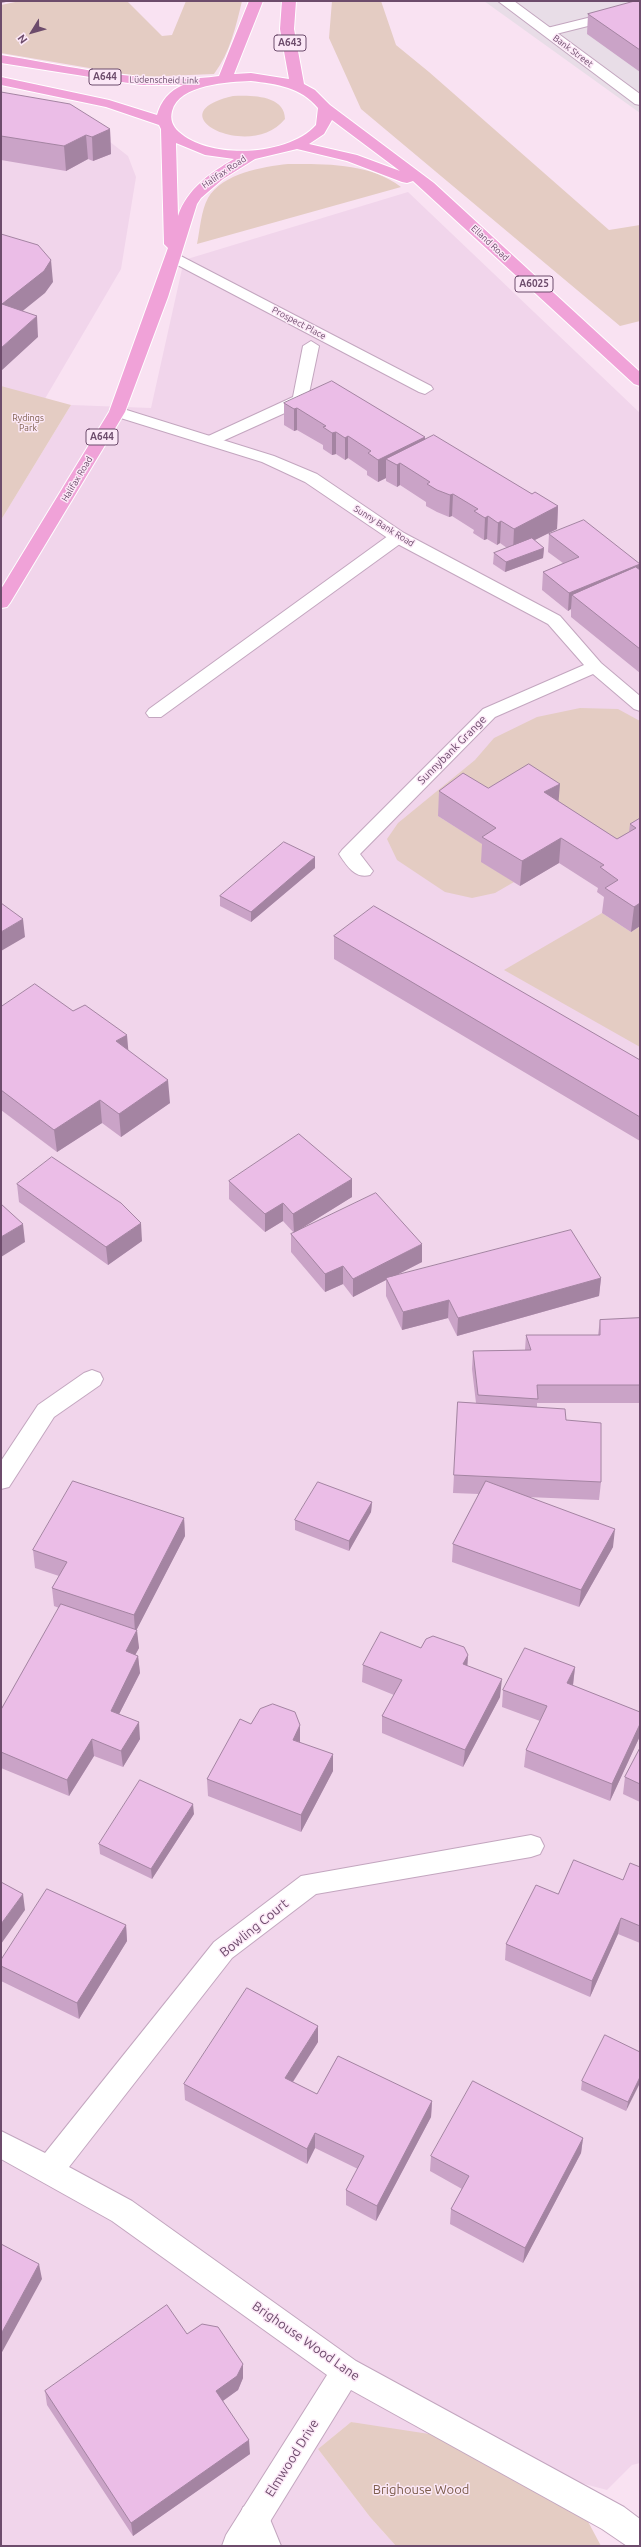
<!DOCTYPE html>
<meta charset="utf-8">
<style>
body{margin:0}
#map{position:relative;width:641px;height:2547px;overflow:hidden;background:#f9e2f2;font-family:Ubuntu,sans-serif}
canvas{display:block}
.frame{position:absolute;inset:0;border:2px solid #6d4c6c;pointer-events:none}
.north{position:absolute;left:12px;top:12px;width:40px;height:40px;-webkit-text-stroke:3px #fce8f7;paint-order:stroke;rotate:233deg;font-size:11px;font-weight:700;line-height:16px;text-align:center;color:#6d4c6c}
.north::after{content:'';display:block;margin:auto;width:14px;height:18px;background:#6d4c6c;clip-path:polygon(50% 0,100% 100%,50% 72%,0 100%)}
</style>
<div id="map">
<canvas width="641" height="2547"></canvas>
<div class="frame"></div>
<div class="north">N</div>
</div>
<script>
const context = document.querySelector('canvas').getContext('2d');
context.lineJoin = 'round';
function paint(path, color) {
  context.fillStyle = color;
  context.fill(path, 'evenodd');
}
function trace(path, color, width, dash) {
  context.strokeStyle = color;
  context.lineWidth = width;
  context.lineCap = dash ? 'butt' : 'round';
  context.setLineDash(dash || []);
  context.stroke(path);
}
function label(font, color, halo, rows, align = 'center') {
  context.font = font + ' Ubuntu,sans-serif';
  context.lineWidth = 3;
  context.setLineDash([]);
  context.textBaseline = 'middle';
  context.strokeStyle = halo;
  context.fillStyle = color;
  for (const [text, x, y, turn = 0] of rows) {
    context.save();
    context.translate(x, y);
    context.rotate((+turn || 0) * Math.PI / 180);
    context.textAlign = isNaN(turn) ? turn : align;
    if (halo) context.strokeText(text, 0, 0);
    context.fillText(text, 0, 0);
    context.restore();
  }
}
const residential = new Path2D(`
 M1,100L100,134L128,156L136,177L121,269L36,414L1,402Z
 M408,192L640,413V2463L632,2465L607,2490L351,2422L318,2449L370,2517L396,2546H1V520L71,405L151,408L184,260Z`);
const industrial = new Path2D(`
 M484,1H640V113Z`);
const green = new Path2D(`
 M20,1H127L162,36L172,35L186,1H242C236,26 230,53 214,74L142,77L1,53V5Z
 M332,1H381L396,45L429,72L609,230L640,225V321L620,326L361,109L329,38Z
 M233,96C251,95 285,95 285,119C251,162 153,114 233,96Z
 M288,164C326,164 370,163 401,187L197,244C200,229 201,211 208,198C223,173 262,167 288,164Z
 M1,386L71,405L1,520Z
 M580,708L618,709L640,721V841L628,849L438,816L495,852L482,862L514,882L495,893L472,898L445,892L397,860L387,839L398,823L475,760L494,738L537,717Z
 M602,913L631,932L640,926V1047L504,970Z
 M351,2422L501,2445L584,2514L601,2546H396L370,2517L318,2449Z`);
const lane = new Path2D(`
 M640,5V13L548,36L541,32L543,29Z
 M311,341L319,346L307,403L216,444H204L202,441L204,438L293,397L303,346Z
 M398,532L404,533L407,537L404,541L161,717H149L146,713L149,709L392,533Z
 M254,2503L265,2507L281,2546H251L239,2518L243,2507Z`);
const street = new Path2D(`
 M498,1H514L640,94V105L635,104Z
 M173,252L431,386L433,389L425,394L419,392L168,260L165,257L168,254Z
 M117,407L274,456L317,474L404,533L560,616L601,663L640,696V711L634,709L593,674L495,717L360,854L373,871L370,875C355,879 347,866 339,854L342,850L483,709L584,665L548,624L392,541L305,482L262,462L111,415L109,412L111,409Z
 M92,1370L100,1373L103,1379L100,1385L54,1417L9,1487L1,1489V1461L38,1405L84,1373Z
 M531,1835L540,1838L544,1846L540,1854L531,1857L316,1894L232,1958L69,2167L132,2201L356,2361L624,2507L640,2519V2546H627L602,2529L351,2390L255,2546H222L226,2535L327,2375L112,2221L1,2159V2131L45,2153L214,1942L301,1876Z`);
const primary = new Path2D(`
 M249,1H263L234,74L251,73L289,79L280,29L282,1H296L294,29L304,84L315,90L330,105L434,183L640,372V386L634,384L413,181L407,183L402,182L347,161L297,149L255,159L223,179L201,198L197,204L168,297L125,412L10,603L7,607L1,608V589L109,412L168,248L164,244L161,129L159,125L106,107L1,85V77L109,100L157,115C161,101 169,91 183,85H141L1,63V55C70,66 150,86 219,76ZM251,81C276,84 301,87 318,108L316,125C289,156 210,160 179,132C172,126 170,119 172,111C179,84 229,82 251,81ZM332,120L400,171L357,155L309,144L324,134ZM176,143L205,155L234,159C210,173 187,189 178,216Z`);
const wall = new Path2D(`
 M640,1V72L587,34L588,14Z
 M1,92L110,129L111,154L93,161L88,159L66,171L1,160Z
 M284,403L425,437V439L532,494L558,506L557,529L534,540L544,548L543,558L505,572L493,564L494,553L507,548L500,543L497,545L487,539L484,540L473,533L474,530L452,516L449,517L437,512L426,506V502L400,485L397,487L386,481V478L378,482L367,475V471L348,458L345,460L336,454L332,455L323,449V445L297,430L294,431L284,425Z
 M549,534L640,570V673L571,617V609L568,611L542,590L543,572L563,563L548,552Z
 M488,788L558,801L617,839L629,832L630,824L640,818V926L631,932L602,913L604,897L597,892L598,888L559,863L520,886L481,862L482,844L438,816L439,791Z
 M315,868L251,922L220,906V896Z
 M334,936L640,1060V1141L334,959Z
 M1,1007L128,1051L170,1103L121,1137L102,1123L57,1152L1,1110Z
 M229,1181L352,1197L294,1233L283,1221L265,1232L229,1199Z
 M17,1184L142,1241L108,1265L19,1202Z
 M291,1234L422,1262L394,1276L601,1278L599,1296L457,1336L448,1318L402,1330L386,1296V1280L353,1297L343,1284L325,1292L291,1252Z
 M640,1318V1403H537V1407L566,1420L601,1482L599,1500L527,1497L613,1547L579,1607L452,1562L453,1544L479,1494L453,1493L458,1402L476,1403L472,1369L473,1351L525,1350L526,1335H598L600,1320Z
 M372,1502L371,1512L349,1551L295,1530V1520Z
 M184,1518L185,1536L136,1630L139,1648L135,1655L138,1656L140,1673L119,1714L140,1739L123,1767L94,1756L69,1796L1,1768V1710L59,1608L54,1606L52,1588L59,1576L35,1568L33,1550Z
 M421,1648L468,1655L467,1666L500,1697L463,1767L382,1733V1716L394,1695L362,1682L363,1665Z
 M575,1667L573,1686L640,1712V1736L610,1801L524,1767L526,1750L540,1721L502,1707L503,1690Z
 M251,1724L300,1725V1742L333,1771L301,1832L208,1796L207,1779Z
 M640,1748V1802L623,1794L625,1777Z
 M194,1814L152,1879L100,1854L99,1844Z
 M640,1867V1943L618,1934L590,1997L505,1960L506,1944L558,1894L623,1880Z
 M126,1925L127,1941L79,2019L1,1981V1960Z
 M318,2042L293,2082L317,2094L432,2101L431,2117L376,2221L346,2205V2190L358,2169L315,2148L307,2164L185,2100L184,2084Z
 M640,2052L626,2111L581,2090L582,2081Z
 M583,2138L581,2153L523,2263L450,2224L451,2209L462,2189L430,2171L431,2156Z
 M187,2334L243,2364V2378L238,2390L223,2401L250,2454L133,2536L47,2405L45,2391Z`);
const shadedWall = new Path2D(`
 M1,1H11L1,3Z
 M110,129L111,154L93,161L92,137Z
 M86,135L88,159L66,171L64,146Z
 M51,260L53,282L45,293L4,326L2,304Z
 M37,316L38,337L1,371V348Z
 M297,408V430L294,431V409Z
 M336,432V454L332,455V433Z
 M348,436V458L345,460V438Z
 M425,437V459L400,463V485L397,487V465L386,459V478L378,482V460Z
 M453,494L452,516L449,517L450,495Z
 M558,506L557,529L513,551L514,529Z
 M488,516L487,539L484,540L485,518Z
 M501,521L500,543L497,545L498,523Z
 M544,548L543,558L505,572L506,562Z
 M640,564L638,582L572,595L571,609L568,611L569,593Z
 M560,784L558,808L544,792Z
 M561,838L559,863L520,886L522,861Z
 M315,857V868L251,922V912Z
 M640,903V926L631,932L634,907Z
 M23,919L25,937L1,951V932Z
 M127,1035L129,1058L116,1041Z
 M168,1080L170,1103L121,1137L119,1114Z
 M100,1100L102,1123L57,1152L54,1130Z
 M352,1179V1197L294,1233L293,1214Z
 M283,1203V1221L265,1232V1214Z
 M141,1223L142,1241L108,1265L106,1247Z
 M23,1224L25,1242L1,1257V1237Z
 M422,1244V1262L387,1280L386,1278V1280L353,1297V1279Z
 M343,1266V1284L325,1292V1274Z
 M601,1278L599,1296L457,1336L458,1318Z
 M449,1300L448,1318L402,1330L403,1312Z
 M372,1502L371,1512L349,1551V1541Z
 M184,1518L185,1536L135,1633L134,1615Z
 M615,1529L613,1547L579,1607L581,1590Z
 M137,1630L139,1648L128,1668L126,1651Z
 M468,1655L467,1672L463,1664Z
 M138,1656L140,1673L112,1728L111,1711Z
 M575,1667L573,1684L565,1701L567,1683Z
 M502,1679L500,1697L463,1767L465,1750Z
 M139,1722L140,1739L123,1767L121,1751Z
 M640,1724V1736L610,1801L612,1784Z
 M300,1725V1742L293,1740Z
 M92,1739L94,1756L69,1796L67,1780Z
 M333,1754V1771L301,1832V1815Z
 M193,1804L194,1814L152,1879L151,1869Z
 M23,1894L25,1910L1,1944V1924Z
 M621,1918L618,1934L590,1997L592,1981Z
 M126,1925L127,1941L79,2019L77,2003Z
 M318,2026V2042L285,2094V2078Z
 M640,2077V2083L626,2111L628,2102Z
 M432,2101L431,2117L376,2221L377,2206Z
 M315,2133V2148L307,2164V2149Z
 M583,2138L581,2153L523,2263L525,2248Z
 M39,2264L42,2279L1,2354V2334Z
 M243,2364V2378L238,2390L217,2405L216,2391Z
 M249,2440L250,2454L133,2536L131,2523Z`);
const building = new Path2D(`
 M635,1H640V50L588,14Z
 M1,92L70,104L110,129L92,137L86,135L64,146L1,136Z
 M1,234L38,245L51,260L44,271L2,304L37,316L1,348Z
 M332,381L425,437L378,460L368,453L371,451L348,436L345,438L336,432L332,433L323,427L326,426L297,408L294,409L284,403Z
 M434,435L532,494L535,492L558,506L514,529L501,521L498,523L488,516L485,518L474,511L478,509L453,494L450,495L437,490L427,484L430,482L400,463L397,465L386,459Z
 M584,520L640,564L569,593L543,572L579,557L549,534Z
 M532,538L544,548L506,562L494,553Z
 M636,567L640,570V649L572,595Z
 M529,764L560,784L544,792L617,839L636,828L630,824L640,818V903L634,907L605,888L618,880L600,867L604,865L561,838L522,861L482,837L496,828L439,791L463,773L488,788Z
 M284,842L315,857L251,912L220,896Z
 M1,903L23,919L1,932Z
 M374,906L640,1060V1117L334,936Z
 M35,984L73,1011L85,1005L127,1035L116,1041L168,1080L119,1114L100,1100L54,1130L1,1090V1007Z
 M299,1134L352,1179L293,1214L283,1203L265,1214L229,1181Z
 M52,1157L121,1203L141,1223L106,1247L17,1184Z
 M376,1193L422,1244L353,1279L343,1266L325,1274L291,1234Z
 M1,1204L23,1224L1,1237Z
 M571,1230L601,1278L458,1318L449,1300L403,1312L386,1278Z
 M640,1318V1385H537L538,1399L478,1395L473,1351L531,1350L526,1335H600V1320Z
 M458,1402L565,1409L566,1420L601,1423V1482L454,1475Z
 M73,1481L184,1518L134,1615L52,1588L67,1562L33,1550Z
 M486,1481L615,1529L581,1590L453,1544Z
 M318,1482L372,1502L349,1541L295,1520Z
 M61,1604L137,1630L126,1651L138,1656L111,1711L139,1722L121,1751L92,1739L67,1780L1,1752V1710Z
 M381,1632L421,1648L426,1639L433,1636L464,1647L468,1655L463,1664L502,1679L465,1750L382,1716L402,1680L363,1665Z
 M525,1648L575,1667L567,1683L640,1712V1724L612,1784L526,1750L547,1706L503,1690Z
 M273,1704L295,1712L300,1725L293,1740L333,1754L301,1815L207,1779L240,1719L251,1724L260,1709Z
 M640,1748V1784L625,1777Z
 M140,1780L193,1804L151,1869L99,1844Z
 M574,1860L623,1880L630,1863L640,1867V1926L621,1918L592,1981L506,1944L536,1885L558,1894Z
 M1,1882L23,1894L1,1924Z
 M47,1889L126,1925L77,2003L1,1966V1960Z
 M247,1988L318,2026L285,2078L317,2094L338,2056L432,2101L377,2206L346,2190L364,2156L315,2133L307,2149L184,2084Z
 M605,2035L640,2052V2077L628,2102L582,2081Z
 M473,2081L583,2138L525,2248L451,2209L469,2176L431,2156Z
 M1,2244L39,2264L1,2334Z
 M167,2305L187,2334L202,2324L218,2327L243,2364L237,2376L216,2391L249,2440L131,2523L45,2391Z`);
const farStreetnames = [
 ["Bank Street",573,51,37],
 ["Lüdenscheid Link",164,80,1],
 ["Halifax Road",224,172,-34],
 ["Elland Road",490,243,43],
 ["Prospect Place",299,323,28],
 ["Halifax Road",77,479,-59],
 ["Sunny Bank Road",384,526,32]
];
const farParknames = [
 ["Rydings",28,418],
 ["Park",28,428]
];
const shields = [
 [290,43,32],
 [105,77,32],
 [534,284,38],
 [102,437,32]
];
const shieldNames = [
 ["A643",290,43],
 ["A644",105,77],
 ["A6025",534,284],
 ["A644",102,437]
];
const streetNames = [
 ["Sunnybank Grange",452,750,-45]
];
const nearStreetnames = [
 ["Bowling Court",254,1928,-39],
 ["Brighouse Wood Lane",306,2341,35],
 ["Elmwood Drive",292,2458,-58]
];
const nearParknames = [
 ["Brighouse Wood",421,2490]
];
paint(residential, '#f1d5eb');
paint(industrial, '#e8dde7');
paint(green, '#e4ccc3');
trace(lane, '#c3a6bf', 2);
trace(street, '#c3a6bf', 2);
trace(primary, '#fff', 2);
paint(lane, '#fff');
paint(street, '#fff');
paint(primary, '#f0a2d8');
paint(wall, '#caa3c7');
paint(shadedWall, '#a484a2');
paint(building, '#ebbde7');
trace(building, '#a484a2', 1);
label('9px', '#6d4c6c', '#fce8f7', farStreetnames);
label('9px', '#7d5e4c', '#fce8f7', farParknames);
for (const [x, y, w] of shields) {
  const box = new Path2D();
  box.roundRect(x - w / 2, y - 8, w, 16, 3);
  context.fillStyle = '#fce8f7';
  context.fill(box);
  trace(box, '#6d4c6c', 1);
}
label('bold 10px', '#6d4c6c', null, shieldNames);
label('11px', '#6d4c6c', '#fce8f7', streetNames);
label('13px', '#6d4c6c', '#fce8f7', nearStreetnames);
label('13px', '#7d5e4c', '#fce8f7', nearParknames);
</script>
